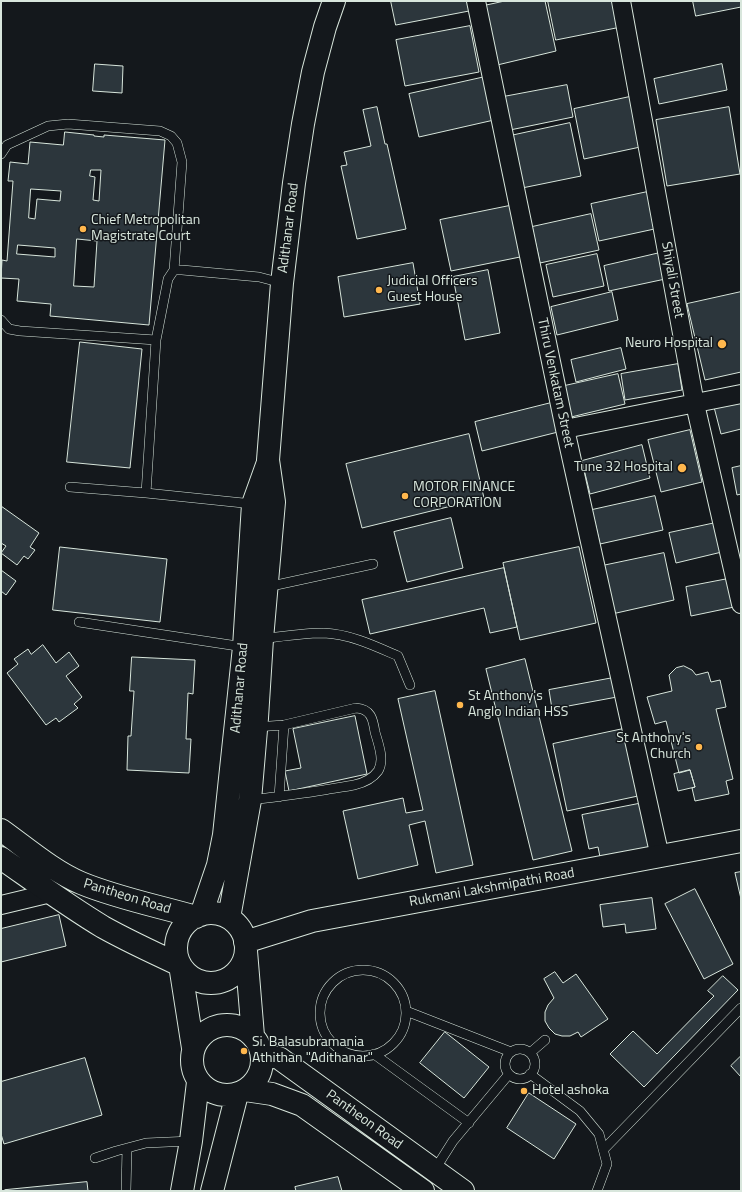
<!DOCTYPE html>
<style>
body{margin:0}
#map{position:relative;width:742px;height:1192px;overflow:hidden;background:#14181c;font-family:"Titillium Web",sans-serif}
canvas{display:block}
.frame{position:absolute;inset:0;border:2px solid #d8e6dc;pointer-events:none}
</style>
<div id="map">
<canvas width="742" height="1192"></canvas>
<div class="frame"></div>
</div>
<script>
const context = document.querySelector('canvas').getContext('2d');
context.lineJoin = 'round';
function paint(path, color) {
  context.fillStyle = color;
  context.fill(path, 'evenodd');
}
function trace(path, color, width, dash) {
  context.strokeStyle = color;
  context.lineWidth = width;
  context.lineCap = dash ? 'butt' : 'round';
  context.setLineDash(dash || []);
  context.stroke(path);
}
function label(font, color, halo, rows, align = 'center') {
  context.font = font + ' "Titillium Web",sans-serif';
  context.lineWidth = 3;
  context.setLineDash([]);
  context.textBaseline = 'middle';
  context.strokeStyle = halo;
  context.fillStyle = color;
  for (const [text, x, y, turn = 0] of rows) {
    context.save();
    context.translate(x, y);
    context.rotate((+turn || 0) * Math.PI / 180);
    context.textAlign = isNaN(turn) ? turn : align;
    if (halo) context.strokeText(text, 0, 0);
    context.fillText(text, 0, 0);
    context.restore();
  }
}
const building = new Path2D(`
 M391,1H467L469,11L396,25Z
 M505,1H545L556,51L493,66L479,7Z
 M548,1H616L621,27L556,40Z
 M693,1H741V7L696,16Z
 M470,26L479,72L405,86L396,40Z
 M95,64L123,66L122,93L93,91Z
 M722,64L727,90L659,104L654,79Z
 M485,77L494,120L419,137L409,94Z
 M567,85L573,117L510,130L503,97Z
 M634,96L645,146L584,159L574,109Z
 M377,107L385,144H387L406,229L357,239L341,166L347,165L344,152L371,146L363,110Z
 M729,107L740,174L667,186L656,120Z
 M570,123L581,176L522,188L510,136Z
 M65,132L94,135V136L104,137V135L165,140L149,325L50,316L51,304L17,301L19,279L1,278L2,260L7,261L13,181H8L10,162L28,164L30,142L63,145ZM91,170H101L99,201L93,200L95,177L90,176ZM31,189L61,191L60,201L37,199L35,219L29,218ZM77,239L97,241L94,287L74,286ZM18,245L55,248V257L17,254Z
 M652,191L659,228L599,241L591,204Z
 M514,205L525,256L451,271L440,220Z
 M591,214L599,250L540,263L532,227Z
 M664,252L670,278L609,291L604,266Z
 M597,254L604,286L553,297L546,265Z
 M413,263L420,304L344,317L338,277Z
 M488,270L500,333L465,340L453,277Z
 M612,292L618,320L557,335L551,307Z
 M741,292V372L705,380L687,304Z
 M80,342L142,349L130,468L67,462Z
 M621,348L626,369L576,382L571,360Z
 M678,364L682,390L625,400L621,374Z
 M618,374L625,404L567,418L560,387Z
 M741,401V429L721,434L714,407Z
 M551,403L558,432L482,451L475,422Z
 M690,430L702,482L661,492L648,440Z
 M469,434L484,498L362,528L346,464Z
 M642,445L650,478L590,494L582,461Z
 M741,466V494L737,495L732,468Z
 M655,496L663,530L600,544L592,510Z
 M1,506L39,533L30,547L35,550L28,559L24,556L17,565L1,553L6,546L1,543Z
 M451,518L463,568L407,582L394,532Z
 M720,522L726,551L676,563L669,533Z
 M60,547L167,559L160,622L53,610Z
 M579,547L596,623L520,640L503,563Z
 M664,553L674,600L612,614L602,566Z
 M504,568L517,627L490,633L484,608L370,634L362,600Z
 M1,570L16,581L6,595L1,591Z
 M733,578L739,606L691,616L686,587Z
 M43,645L56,663L69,652L79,666L66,676L82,697L74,704L78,708L59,722L56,718L46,725L7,673L18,664L14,659L28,649L31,654Z
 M132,657L195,660L193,694L188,693L186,739H191L189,773L127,770L128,736H131L134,691H130Z
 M525,659L572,851L533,860L486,669Z
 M684,666L692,670L696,675L708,672L711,682L720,680L726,707L716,709L733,779L726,781L729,794L695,801L692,788L695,787L690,770L679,773L666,721L655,724L647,697L672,691L669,675L676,668Z
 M613,678L617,697L552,709L549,690Z
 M435,691L473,865L436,873L425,821L409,825L418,865L358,879L343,811L403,798L406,813L423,810L398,699Z
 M355,716L367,774L289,791L285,771L301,768L293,729Z
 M623,729L638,796L567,811L553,744Z
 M690,770L695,787L678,791L674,774Z
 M643,803L652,847L600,857L598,847L589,849L582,815Z
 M741,872V899L735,873Z
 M695,889L733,964L704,979L665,904Z
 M652,898L656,929L626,933L625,924L603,927L600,905Z
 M59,915L66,946L1,962V929Z
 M555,972L563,983L576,974L608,1019L581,1037L578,1032L570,1036H562L555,1034L549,1028L545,1021V1012L548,1005L554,998L544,979Z
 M723,976L738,990L644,1087L610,1054L633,1031L657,1054L714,996L708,991Z
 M445,1032L489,1067L464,1098L420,1063Z
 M741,1056V1077L731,1066Z
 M85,1058L102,1115L4,1144L1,1134V1082Z
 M529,1093L576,1124L554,1159L507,1128Z
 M338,1177L342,1191H296L295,1187Z
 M87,1182L88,1191H6L5,1190Z`);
const lane = new Path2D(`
 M1,154L7,145L48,126L68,124L160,131L171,136L177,143L182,162L174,270L168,279L156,340L20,331L9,329L1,320
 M174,270H182L259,277L282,283
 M156,340L146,493L253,504
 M70,487L146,493
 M267,587L373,564
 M79,622L244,647
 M262,639C283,636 303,633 324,633C350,634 375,646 398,656L410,685
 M279,797L284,725
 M251,800C275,797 299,794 324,790C334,788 344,787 354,785C363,783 373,778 378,771C385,760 378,743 375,732C373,719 371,709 356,708L284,725L256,727
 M320 1013a43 43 0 1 1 86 0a43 43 0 1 1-86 0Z
 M406,1011L511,1052
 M505 1064a15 15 0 1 1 30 0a15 15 0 1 1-30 0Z
 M530,1053L545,1040
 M374,1054L469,1123
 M530,1074L580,1111L599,1134L607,1164L597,1191
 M604,1149L741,1008
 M95,1158L116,1151L146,1143L191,1141
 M434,1171L453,1141L509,1074
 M126,1191L127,1148`);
const street = new Path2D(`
 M476,1L565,429L660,857
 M621,1L695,404L741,604
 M565,429L741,394
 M1,905L51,893`);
const secondary = new Path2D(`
 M1,830C25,847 54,872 81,883C117,898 158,906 196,917
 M1,858C34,881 68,906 103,927C128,941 154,953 180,965L193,1048
 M176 948a35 35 0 1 1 70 0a35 35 0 1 1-70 0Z
 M201,915L218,865L224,835L244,647L253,504L267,465
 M229,918L250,800L257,718L262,639L274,502L268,460L282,283L294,183L303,124L313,72L325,27L334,1
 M245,942L312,921L741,841
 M246,951L253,1036
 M192 1060a35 35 0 1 1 70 0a35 35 0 1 1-70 0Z
 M262,1055L279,1058L463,1191
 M245,1090L272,1094L302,1105L423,1191
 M182,1191L191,1141L198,1082
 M212,1191L237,1094`);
const markers = [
 [83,229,4,"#ffb74d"],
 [379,290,4,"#ffb74d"],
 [722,344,5,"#ffb74d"],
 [682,468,5,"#ffb74d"],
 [405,496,4,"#ffb74d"],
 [460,705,4,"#ffb74d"],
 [699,747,4,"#ffb74d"],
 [244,1051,4,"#ffb74d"],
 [524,1091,4,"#ffb74d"]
];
const poiNames = [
 ["Chief Metropolitan",91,221],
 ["Magistrate Court",91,237],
 ["Judicial Officers",387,282],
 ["Guest House",387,298],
 ["Neuro Hospital",713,344,"right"],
 ["Tune 32 Hospital",673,468,"right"],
 ["MOTOR FINANCE",413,488],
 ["CORPORATION",413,504],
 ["St Anthony's",468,697],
 ["Anglo Indian HSS",468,713],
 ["St Anthony's",691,739,"right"],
 ["Church",691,755,"right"],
 ["Si. Balasubramania",252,1043],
 ["Athithan \"Adithanar\"",252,1059],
 ["Hotel ashoka",532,1091]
];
const streetNames = [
 ["Adithanar Road",289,228,-83],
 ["Shiyali Street",672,280,80],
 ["Thiru Venkatam Street",555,383,78],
 ["Adithanar Road",240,688,-85],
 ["Rukmani Lakshmipathi Road",492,888,-10],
 ["Pantheon Road",127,897,17],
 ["Pantheon Road",364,1120,36]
];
paint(building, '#2c363c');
trace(building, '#d8e6dc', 1);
trace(lane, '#d8e6dc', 10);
trace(street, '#d8e6dc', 20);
trace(secondary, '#d8e6dc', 24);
trace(lane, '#14181c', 9);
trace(street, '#14181c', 18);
trace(secondary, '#14181c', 22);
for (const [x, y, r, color] of markers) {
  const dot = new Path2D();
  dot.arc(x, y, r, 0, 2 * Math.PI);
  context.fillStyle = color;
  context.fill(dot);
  trace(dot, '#14181c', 1.5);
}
label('14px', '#d8e6dc', '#14181c', poiNames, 'left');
label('14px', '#d8e6dc', '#14181c', streetNames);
</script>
